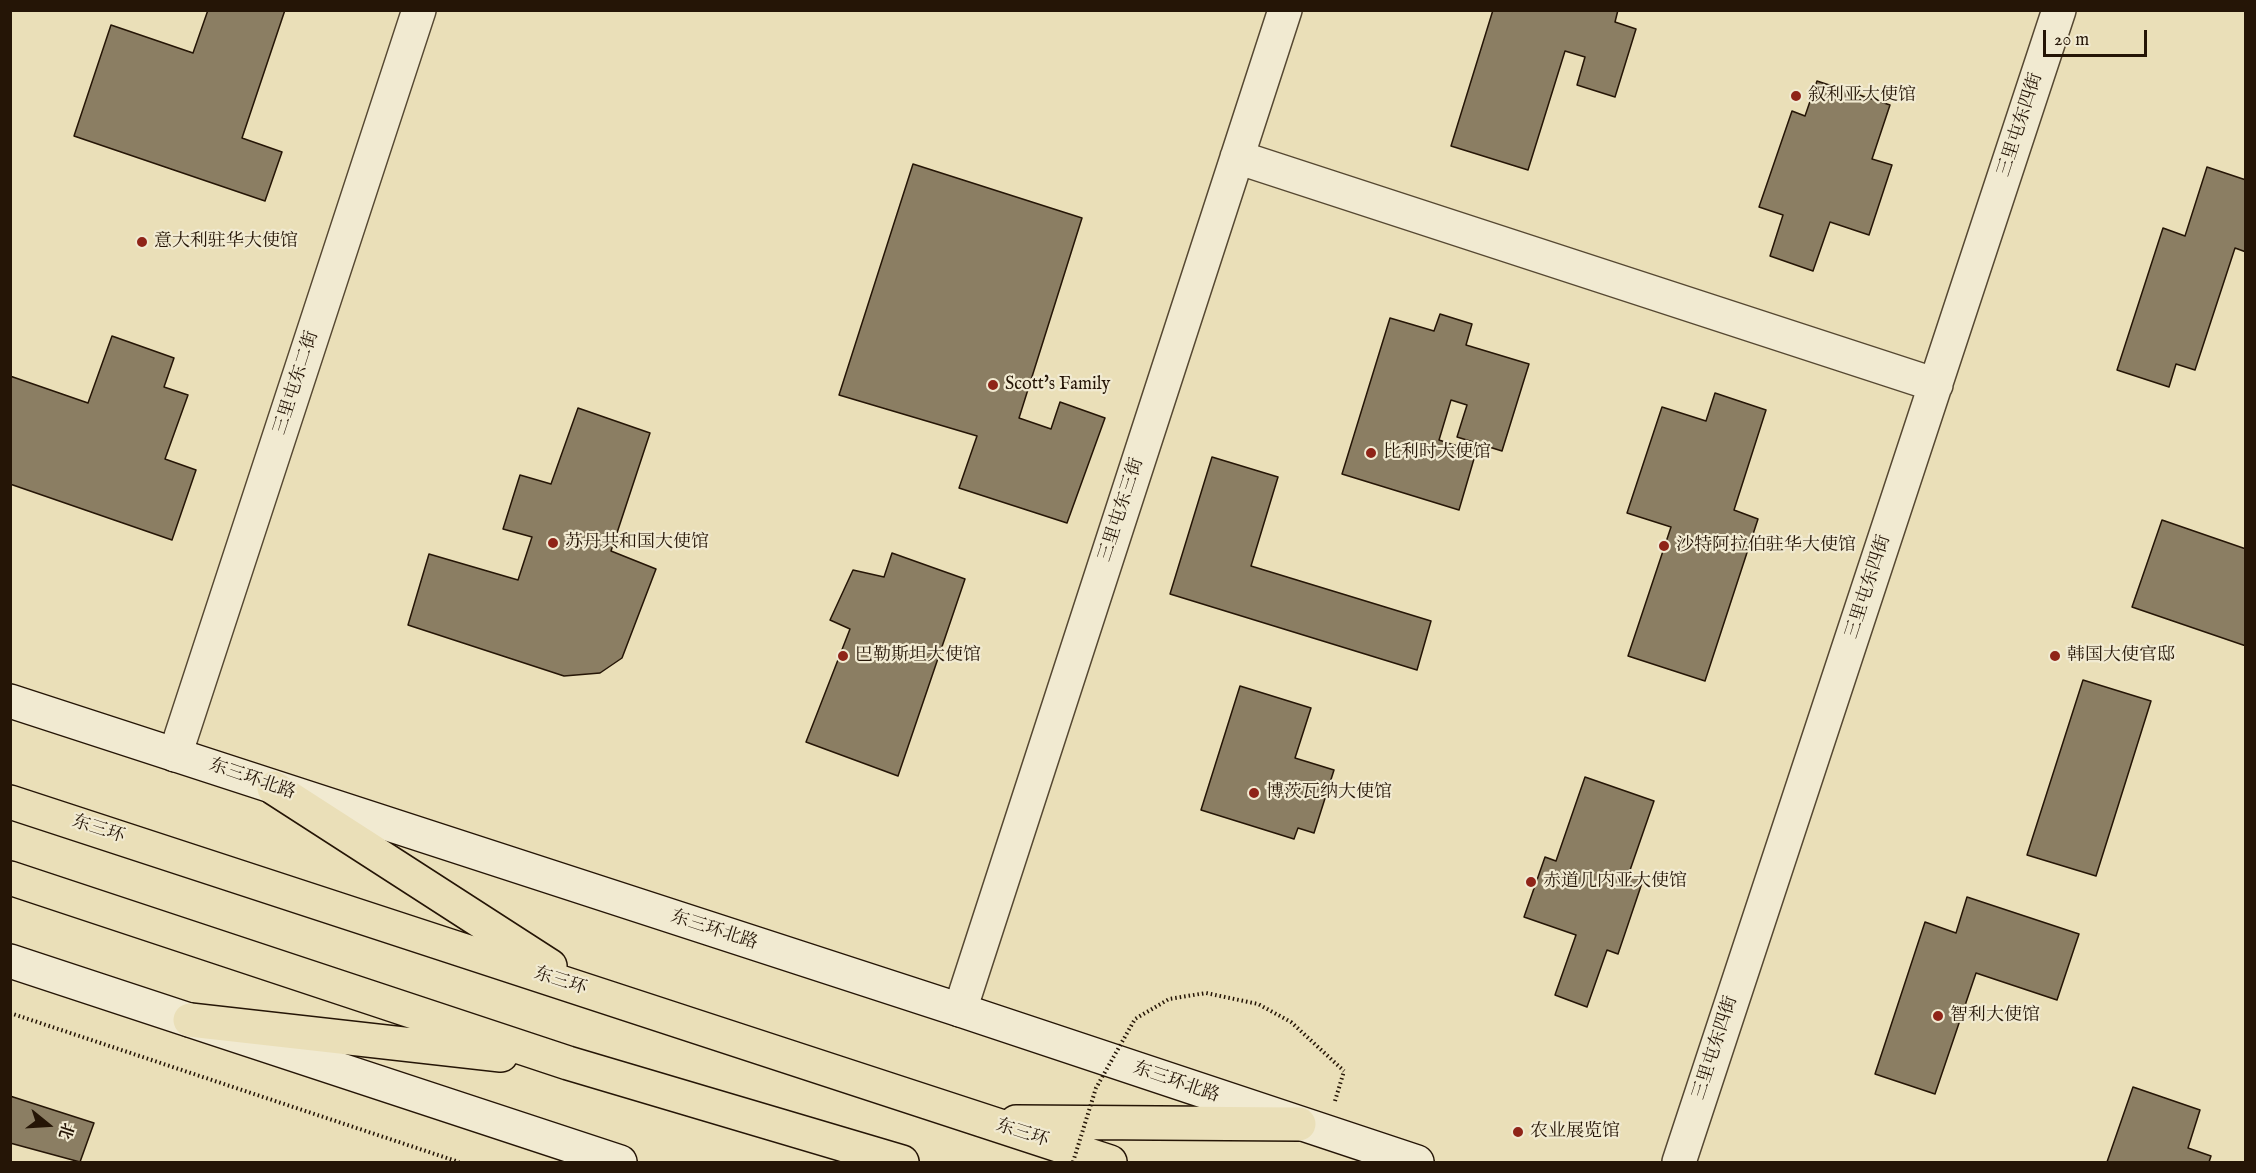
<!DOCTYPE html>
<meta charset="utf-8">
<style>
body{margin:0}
#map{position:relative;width:2256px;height:1173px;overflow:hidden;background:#eadfb8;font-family:"IM FELL English","Noto Serif SC",serif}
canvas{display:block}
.frame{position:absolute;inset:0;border:12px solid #251506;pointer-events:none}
.north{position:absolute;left:18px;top:1095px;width:60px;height:60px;-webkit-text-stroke:4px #f1ead1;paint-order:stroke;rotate:108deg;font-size:16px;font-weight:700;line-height:24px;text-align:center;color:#251506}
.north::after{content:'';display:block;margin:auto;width:21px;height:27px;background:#251506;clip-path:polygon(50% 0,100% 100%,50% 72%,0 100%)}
.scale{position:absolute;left:2043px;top:30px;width:104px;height:27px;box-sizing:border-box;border:3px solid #251506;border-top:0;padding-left:8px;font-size:18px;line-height:21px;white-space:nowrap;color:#251506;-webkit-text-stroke:4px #f1ead1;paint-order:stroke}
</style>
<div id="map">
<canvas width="2256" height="1173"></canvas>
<div class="frame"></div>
<div class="north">北</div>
<div class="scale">20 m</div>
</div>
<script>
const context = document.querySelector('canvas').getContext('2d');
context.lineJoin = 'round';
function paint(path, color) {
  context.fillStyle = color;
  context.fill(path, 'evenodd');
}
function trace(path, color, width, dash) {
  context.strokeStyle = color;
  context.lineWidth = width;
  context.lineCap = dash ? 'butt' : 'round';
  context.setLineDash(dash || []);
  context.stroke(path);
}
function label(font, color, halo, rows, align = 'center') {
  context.font = font + ' "IM FELL English","Noto Serif SC",serif';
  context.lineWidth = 4.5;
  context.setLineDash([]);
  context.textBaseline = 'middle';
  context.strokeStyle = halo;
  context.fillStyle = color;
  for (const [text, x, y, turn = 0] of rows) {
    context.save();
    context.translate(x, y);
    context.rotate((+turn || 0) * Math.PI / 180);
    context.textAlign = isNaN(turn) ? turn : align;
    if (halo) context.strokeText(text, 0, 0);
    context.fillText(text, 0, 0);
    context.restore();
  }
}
const building = new Path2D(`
 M208,10H285L242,138L282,152L265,201L74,136L111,25L193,53Z
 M1493,10H1618L1615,22L1636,29L1615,97L1577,85L1585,57L1565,51L1528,170L1451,146Z
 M1817,81L1890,105L1872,159L1892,165L1869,235L1830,222L1813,271L1770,256L1783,215L1759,207L1792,111L1805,116Z
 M913,164L1082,218L1019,418L1051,429L1060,402L1105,418L1067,523L959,488L977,436L839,395Z
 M2207,167L2246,180V252L2235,248L2195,370L2176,364L2169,387L2117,370L2163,228L2185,236Z
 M1440,314L1472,324L1466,345L1529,364L1502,451L1457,437L1467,405L1451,400L1439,440L1476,452L1459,510L1342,474L1390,318L1434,331Z
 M112,336L174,358L164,387L188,395L165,459L196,470L172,540L10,484V376L88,403Z
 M1715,393L1766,410L1734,510L1758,519L1705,681L1628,656L1671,527L1627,513L1662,407L1706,421Z
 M578,408L650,433L611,551L656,569L622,658L600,673L564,676L408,625L429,554L518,580L532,537L503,529L520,475L551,484Z
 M1212,457L1278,477L1251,566L1431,621L1417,670L1170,594Z
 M2162,520L2246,549V646L2132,607Z
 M892,553L965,579L898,776L806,742L850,629L830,620L853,570L884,577Z
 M2083,680L2151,701L2096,876L2027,855Z
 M1240,686L1311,708L1295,758L1334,770L1314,833L1298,828L1294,839L1201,810Z
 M1585,777L1654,801L1628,876L1643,880L1618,954L1607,950L1587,1007L1555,995L1576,935L1524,917L1545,857L1556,861Z
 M1967,897L2079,934L2057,1000L1976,973L1935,1094L1875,1074L1925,922L1956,933Z
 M2133,1087L2200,1110L2188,1148L2211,1156L2209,1162H2107Z
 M10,1096L94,1123L80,1162L10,1143Z`);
const path = new Path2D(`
 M10,1013L459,1162
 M1335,1101L1344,1071`);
const street = new Path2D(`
 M1237,157L1936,385
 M175,755L419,10
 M960,1010L1285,10
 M1679,1162L2059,10`);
const secondary = new Path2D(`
 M10,701L960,1010L1417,1162
 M10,961L620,1162`);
const highway = new Path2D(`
 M274,788L550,966
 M10,802L1110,1162
 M10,878L568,1063L902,1162
 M190,1020L501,1055
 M1016,1122L1299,1124`);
const pathBridge = new Path2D(`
 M1073,1162L1096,1088L1135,1019L1169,999L1206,993L1258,1004L1291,1022L1344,1071`);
const markers = [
 [1796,96,6,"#8f2418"],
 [142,242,6,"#8f2418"],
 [993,385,6,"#8f2418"],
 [1371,453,6,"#8f2418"],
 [553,543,6,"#8f2418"],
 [1664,546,6,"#8f2418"],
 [843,656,6,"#8f2418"],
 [2055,656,6,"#8f2418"],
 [1254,793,6,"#8f2418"],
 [1531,882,6,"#8f2418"],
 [1938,1016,6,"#8f2418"],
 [1518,1132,6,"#8f2418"]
];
const poiNames = [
 ["叙利亚大使馆",1808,96],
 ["意大利驻华大使馆",154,242],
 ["Scott's Family",1005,385],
 ["比利时大使馆",1383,453],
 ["苏丹共和国大使馆",565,543],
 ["沙特阿拉伯驻华大使馆",1676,546],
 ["巴勒斯坦大使馆",855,656],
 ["韩国大使官邸",2067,656],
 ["博茨瓦纳大使馆",1266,793],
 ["赤道几内亚大使馆",1543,882],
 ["智利大使馆",1950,1016],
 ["农业展览馆",1530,1132]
];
const streetNames = [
 ["三里屯东四街",2021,125,-72],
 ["三里屯东二街",297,383,-72],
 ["三里屯东三街",1122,510,-72],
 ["三里屯东四街",1869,587,-72],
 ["东三环北路",252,780,19],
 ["东三环",98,830,18],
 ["东三环北路",714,931,18],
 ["东三环",560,982,18],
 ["三里屯东四街",1716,1048,-72],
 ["东三环北路",1176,1083,19],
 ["东三环",1022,1134,18]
];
paint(building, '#8b7e63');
trace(building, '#251506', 1.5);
trace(street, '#564832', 36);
trace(secondary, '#251506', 36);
trace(highway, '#251506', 36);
trace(path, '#251506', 4, [1.5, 3]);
trace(street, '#f1ead1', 33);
trace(secondary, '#f1ead1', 33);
trace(highway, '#eadfb8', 33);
trace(pathBridge, '#251506', 4, [1.5, 3]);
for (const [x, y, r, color] of markers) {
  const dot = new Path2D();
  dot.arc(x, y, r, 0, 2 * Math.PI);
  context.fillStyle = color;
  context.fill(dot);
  trace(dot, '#f1ead1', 2);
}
label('18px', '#251506', '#f1ead1', poiNames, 'left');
label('18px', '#251506', '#f1ead1', streetNames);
</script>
